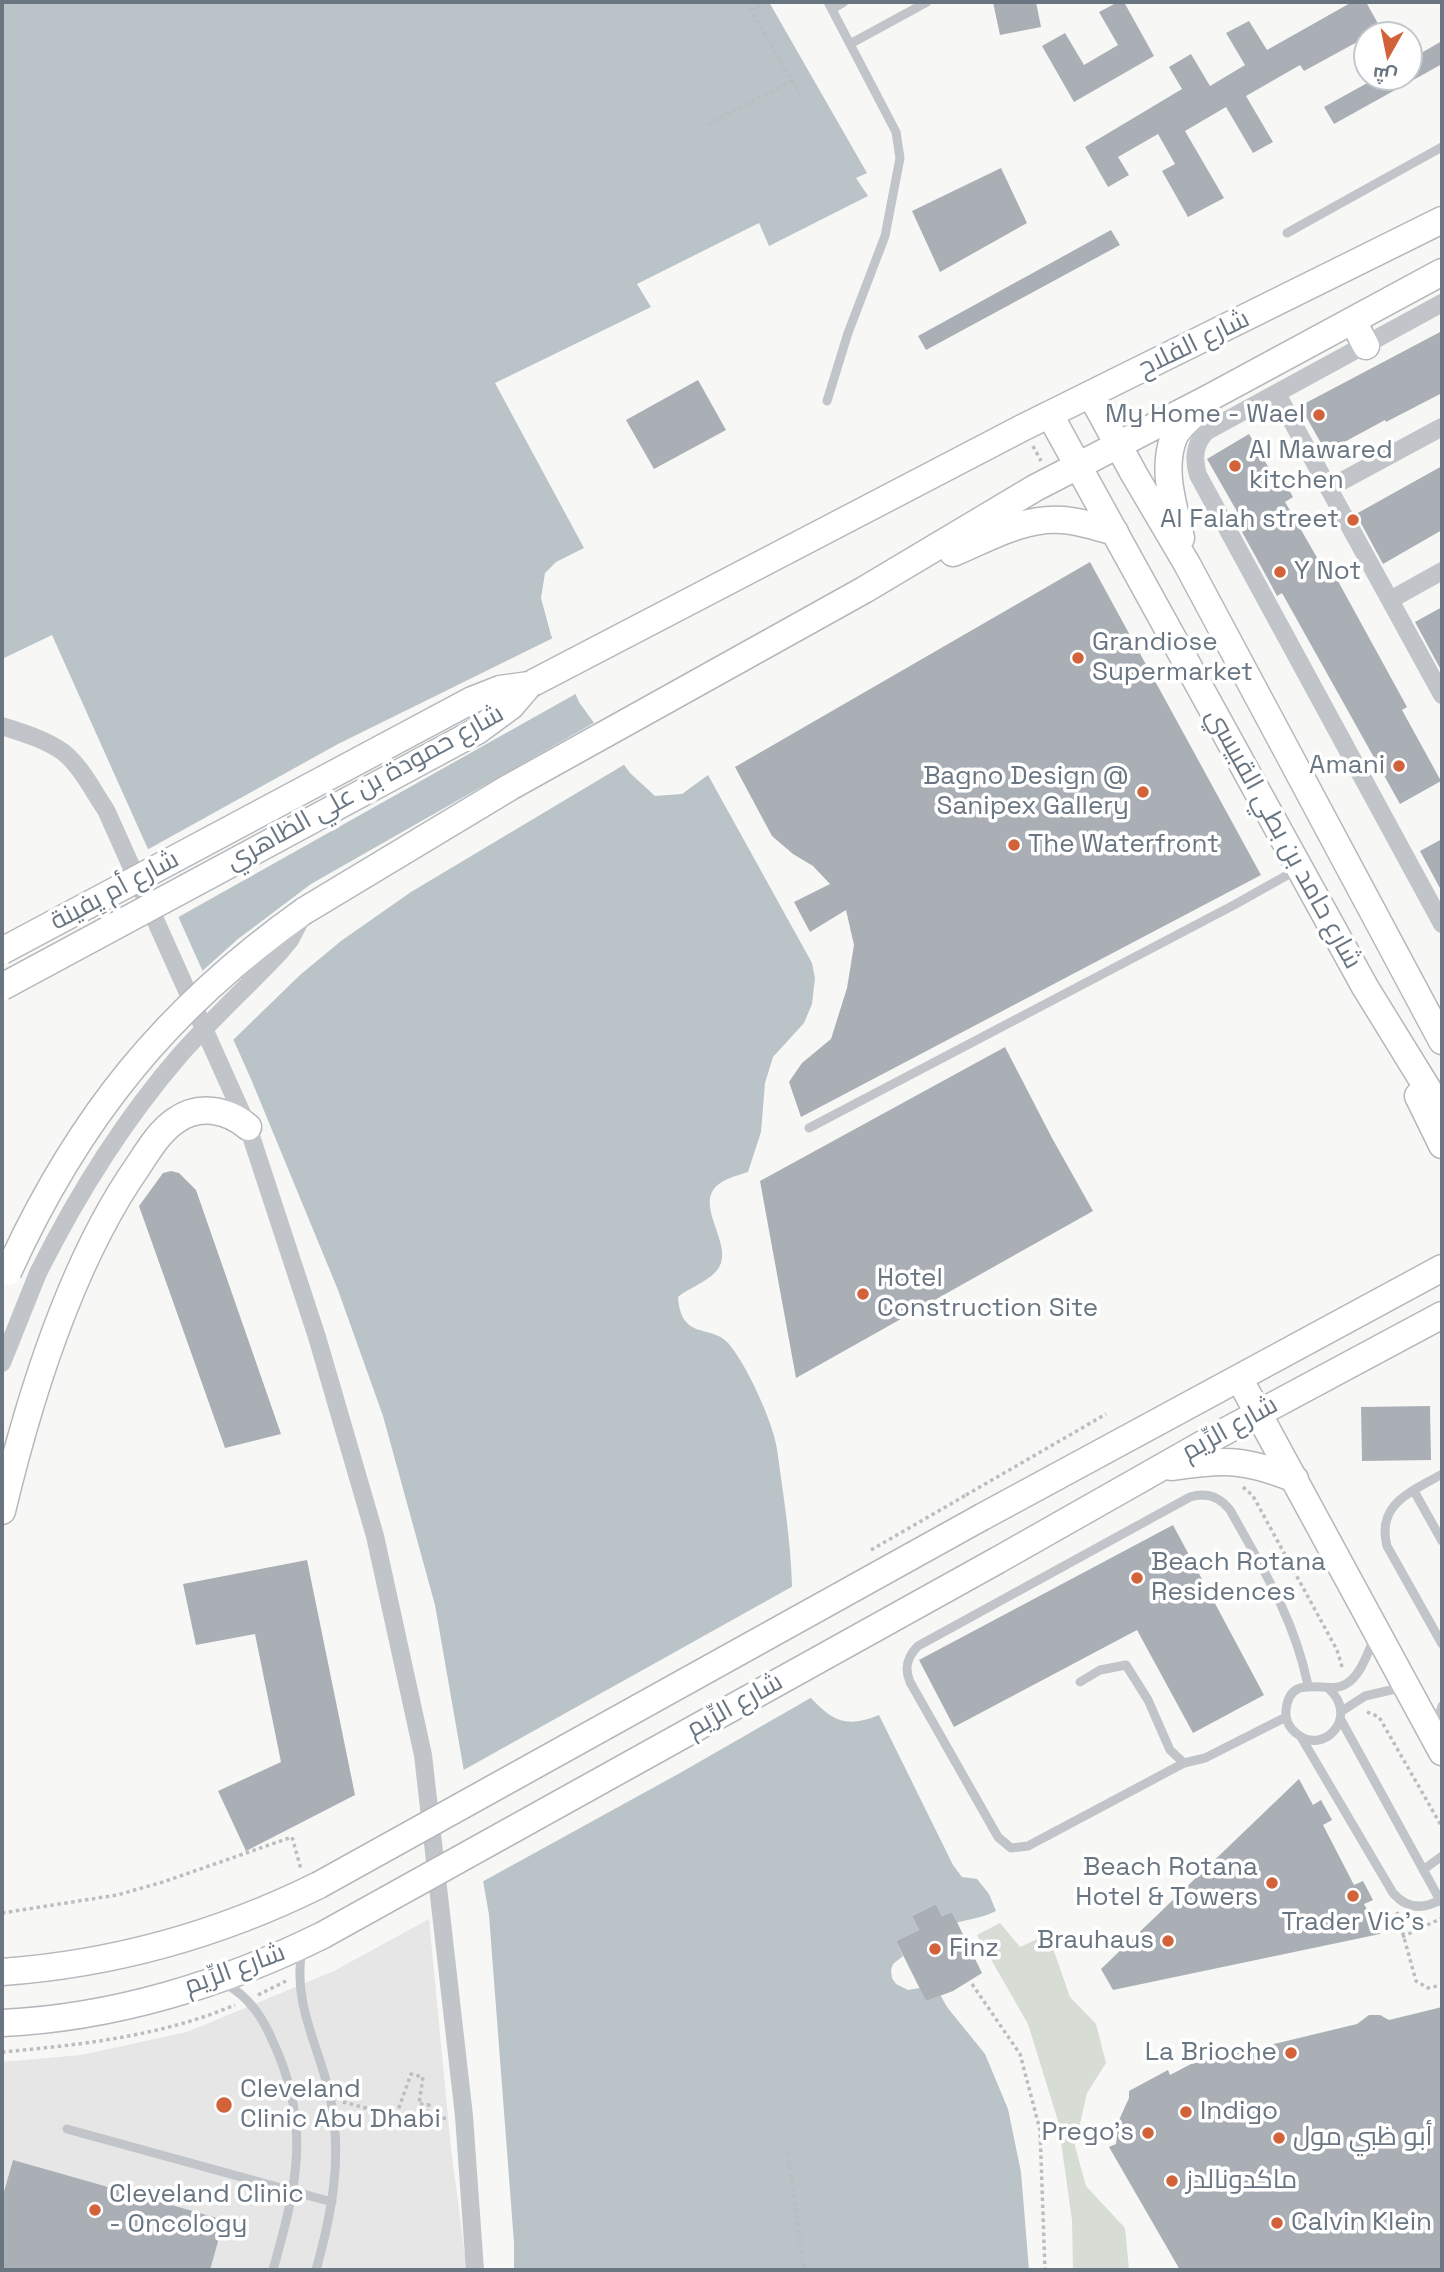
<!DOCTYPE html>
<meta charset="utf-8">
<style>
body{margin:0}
#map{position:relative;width:1444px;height:2272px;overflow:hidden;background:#f7f7f5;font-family:"Space Grotesk",Cairo,sans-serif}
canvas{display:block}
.frame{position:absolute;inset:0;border:4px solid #697682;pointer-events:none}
.north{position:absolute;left:1353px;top:21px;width:70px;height:70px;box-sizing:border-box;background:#fff;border:2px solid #c3c8cd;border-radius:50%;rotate:189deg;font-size:19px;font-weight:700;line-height:28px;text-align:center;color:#697682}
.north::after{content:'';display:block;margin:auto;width:24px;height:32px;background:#d2623a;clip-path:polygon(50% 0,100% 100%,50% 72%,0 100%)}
</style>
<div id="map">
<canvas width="1444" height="2272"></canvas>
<div class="frame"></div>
<div class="north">ش</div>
</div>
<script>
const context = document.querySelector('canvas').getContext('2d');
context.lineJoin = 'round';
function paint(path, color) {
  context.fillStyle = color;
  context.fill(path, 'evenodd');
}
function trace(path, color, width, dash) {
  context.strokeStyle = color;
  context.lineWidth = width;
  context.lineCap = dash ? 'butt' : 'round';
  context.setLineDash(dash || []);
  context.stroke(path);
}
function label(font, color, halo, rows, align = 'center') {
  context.font = font + ' "Space Grotesk",Cairo,sans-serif';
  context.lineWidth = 7;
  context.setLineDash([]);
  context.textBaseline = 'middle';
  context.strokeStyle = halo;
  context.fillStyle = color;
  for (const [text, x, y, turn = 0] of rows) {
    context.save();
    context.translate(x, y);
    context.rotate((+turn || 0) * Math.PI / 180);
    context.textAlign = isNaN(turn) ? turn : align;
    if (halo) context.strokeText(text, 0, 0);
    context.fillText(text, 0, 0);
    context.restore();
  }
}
const built = new Path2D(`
 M429,1919L451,2149L467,2270H2V2062L81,2055L187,2032L334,1971Z`);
const green = new Path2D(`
 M1000,1923L1020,1947L1048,1934L1070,1997L1096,2024L1106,2063L1087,2093L1075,2146L1086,2186L1125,2228L1129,2270H1073L1072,2220L1058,2121L1028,2024L977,1935Z`);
const water = new Path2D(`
 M2,2H769L867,173L856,178L868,196L769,246L759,223L637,284L651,307L495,383L584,548L556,562L545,573L541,598L551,635L579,702L630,773L655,796L682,794L708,775L812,963L815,978L812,1004L804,1023L773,1057L765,1083L761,1132L748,1172C739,1175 730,1177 722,1182C691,1200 730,1239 721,1263C715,1280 691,1286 678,1297C681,1341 711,1324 728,1343C746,1363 773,1422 777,1449C783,1493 791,1542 792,1586C793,1616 787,1646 794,1676C796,1684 805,1691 810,1697C833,1722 847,1728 879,1715L953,1865L962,1877L977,1879L989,1894L996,1911C980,1919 962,1920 945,1926L932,1980L947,2007L985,2054L1008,2109L1021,2172L1029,2270H514V2243L489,1915L435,1605L383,1416L338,1290L251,1079L52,635L2,659Z`);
const pier = new Path2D(`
 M555,637L579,692L175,919L145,851L338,744Z
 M597,721L627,763L411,892L341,941L300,975L231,1042L200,973L238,939L311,884Z
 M795,1585L793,1640L798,1678L814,1696L680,1773L480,1883L460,1772Z
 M936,1904L942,1916L952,1912L956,1920L944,1994L926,2001L920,1988L908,1990L896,1984L892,1978L891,1970L893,1964L903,1956L896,1941L919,1930L912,1916Z`);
const building = new Path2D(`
 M993,2H1036L1041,27L1000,35Z
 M1118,2H1124L1154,56L1074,102L1042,46L1065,33L1084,65L1118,45L1099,12Z
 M1352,2H1366L1381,29L1304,71L1300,65L1246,96L1273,142L1253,153L1226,107L1185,131L1224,198L1188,217L1162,171L1175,164L1158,134L1118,157L1129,175L1108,187L1085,147L1182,89L1169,67L1191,54L1210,86L1245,65L1226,33L1249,21L1267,50Z
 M1442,41V64L1334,124L1324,107L1378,77H1409V60Z
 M1001,168L1027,223L940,272L912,211Z
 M1111,230L1120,245L926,350L918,336Z
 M1442,331V393L1386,422L1385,420L1326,452L1300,406Z
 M698,380L726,430L654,469L626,420Z
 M1249,434L1273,475L1279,472L1293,497L1285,502L1327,575L1333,572L1407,707L1402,710L1441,781L1400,804L1282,593L1277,596L1269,581L1242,532L1247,529L1207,459Z
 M1442,466V530L1383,564L1356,514Z
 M1090,562L1261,875L801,1117L789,1082L802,1063L831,1039L847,988L854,945L846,910L810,932L794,902L830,884L813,866L793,854L772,836L735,767Z
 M1442,607V672L1415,622Z
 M1442,839V892L1420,851Z
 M1005,1047L1052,1138L1093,1211L796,1378L760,1181Z
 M171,1171L179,1173L196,1190L281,1434L225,1448L139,1206L163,1173Z
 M1430,1406L1431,1460L1362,1461L1361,1407Z
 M1173,1525L1264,1695L1193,1733L1137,1630L954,1727L919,1660Z
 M307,1560L355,1795L246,1851L218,1791L281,1762L255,1634L196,1645L183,1584Z
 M1299,1779L1313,1805L1321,1800L1332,1820L1323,1825L1354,1885L1363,1881L1373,1900L1364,1904L1380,1934L1113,1990L1101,1969Z
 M936,1904L942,1916L952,1912L982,1973L953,1991L926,2001L896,1941L919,1930L912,1916Z
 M1442,2007V2270H1180L1109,2147L1116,2144L1119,2120L1129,2098V2091L1168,2070L1170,2075L1191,2064L1357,2024L1369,2015H1380L1389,2020Z
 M13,2160L224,2220L210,2270H2V2199Z`);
const path = new Path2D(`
 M746,2L800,94
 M640,4L644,2
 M751,10L768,2
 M708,124L792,81
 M1033,446L1041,461
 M1243,1487L1253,1496L1337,1650L1343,1670
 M966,1495L1106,1414
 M1367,1712L1379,1717L1442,1827
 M1397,1912L1416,1981L1428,1988L1442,1985
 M2,1913L117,1895L163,1882L292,1837L301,1869
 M1402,1937L1442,1918
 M972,1984L1020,2054L1040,2130L1045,2270
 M258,1995L286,1981
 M2,2052C80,2045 162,2036 235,2005
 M343,2102L396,2116L411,2074L423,2077L419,2104L429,2105L426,2121L446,2118
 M788,2153L803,2264L808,2270`);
const service = new Path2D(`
 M832,9L844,2
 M850,44L927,2
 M1287,233L1442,147
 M827,401L848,333L885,236L900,158L896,132L828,2
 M809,1128L1234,905L1298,869
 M1442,1474C1412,1492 1376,1503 1387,1546L1442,1644
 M1414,1491L1442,1541
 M1080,1682L1100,1670L1126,1665L1148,1700L1170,1750L1184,1763L1205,1758L1286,1717
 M1329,1689C1360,1717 1323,1757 1296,1733C1289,1728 1285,1719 1286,1710C1290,1670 1328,1696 1346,1684C1361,1675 1367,1654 1374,1639
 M1342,1711L1365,1696L1404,1687
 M1341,1720L1441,1902
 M1435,1728L1442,1706
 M1301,1737L1393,1893C1406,1908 1422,1910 1440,1900
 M1184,1763L1028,1846L1011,1848L998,1837L910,1682C904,1668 907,1657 918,1646L1190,1497C1206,1492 1219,1496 1230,1510C1263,1569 1294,1618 1308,1685
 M1423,1870L1442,1856
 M302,1950C292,2003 319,2046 330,2096C343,2155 332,2213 316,2270
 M224,1983C250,1997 263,2018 274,2044C312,2127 296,2188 273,2270
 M67,2129L332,2202`);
const minor = new Path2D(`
 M1442,303L1207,431C1194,444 1193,458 1198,475L1442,924
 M1277,394L1442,695
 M1329,488L1442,427
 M1390,600L1442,571
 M2,726C23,733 45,739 63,752C81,766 93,791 106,810L248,1127L317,1337L375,1536L423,1755L464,2116L475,2270
 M2,1363L38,1273`);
const secondary = new Path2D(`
 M1353,321L1366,346
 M1091,395L1134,474L1187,564L1442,1041
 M1050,415L1365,987L1442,1112
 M1181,538C1174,507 1161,469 1174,437C1178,428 1189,419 1196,412
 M953,553C987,539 1023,517 1062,520C1080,521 1097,527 1115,532
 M529,685L1022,428L1442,220
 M304,911L510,787L864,590L1035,488L1209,398L1442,272
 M1418,1096L1442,1145
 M1239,1378L1442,1752
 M1172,1467C1225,1459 1245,1459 1295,1479
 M2,1511C29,1398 71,1262 138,1166C148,1151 159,1132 175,1121C198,1104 227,1109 248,1127
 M982,1517L1442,1268
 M998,1560L1222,1433L1442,1315
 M2,1972C113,1964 220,1934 319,1885
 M2,2023C113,2018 224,1984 323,1935`);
const pathBridge = new Path2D(`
 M871,1550L966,1495`);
const minorBridge = new Path2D(`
 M38,1273C77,1195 123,1121 180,1055C212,1019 247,987 280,952L290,940L303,915`);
const secondaryBridge = new Path2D(`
 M2,951L472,700L500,689L529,685
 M2,987L477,731L511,706L529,685
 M8,1272C78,1118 166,1009 304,911
 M319,1885L982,1517
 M323,1935L998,1560`);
const markers = [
 [1319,415,7,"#d2623a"],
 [1235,466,7,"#d2623a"],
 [1353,520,7,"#d2623a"],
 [1280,572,7,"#d2623a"],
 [1078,658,7,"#d2623a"],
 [1399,766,7,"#d2623a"],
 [1143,792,7,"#d2623a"],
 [1014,845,7,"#d2623a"],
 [863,1294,7,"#d2623a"],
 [1137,1578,7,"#d2623a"],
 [1272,1883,7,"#d2623a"],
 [1353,1896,7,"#d2623a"],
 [1168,1941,7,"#d2623a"],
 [935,1949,7,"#d2623a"],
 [1291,2053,7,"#d2623a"],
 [224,2105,9,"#d2623a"],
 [1186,2112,7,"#d2623a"],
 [1148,2133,7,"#d2623a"],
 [1279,2138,7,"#d2623a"],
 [1172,2181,7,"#d2623a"],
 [95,2210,7,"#d2623a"],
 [1277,2223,7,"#d2623a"]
];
const streetNames = [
 ["شارع الفلاح",1194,344,-26],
 ["شارع حمودة بن علي الظاهري",365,788,-29],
 ["شارع حامد بن بطي القبيسي",1283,839,61],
 ["شارع أم يِفينة",115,891,-28],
 ["شارع الرِّيم",1230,1429,-29],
 ["شارع الرِّيم",735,1706,-29],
 ["شارع الرِّيم",235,1970,-20]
];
const poiNames = [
 ["My Home - Wael",1305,415,"right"],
 ["Al Mawared",1249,451],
 ["kitchen",1249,481],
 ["Al Falah street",1339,520,"right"],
 ["Y Not",1294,572],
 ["Grandiose",1092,643],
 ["Supermarket",1092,673],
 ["Amani",1385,766,"right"],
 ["Bagno Design @",1129,777,"right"],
 ["Sanipex Gallery",1129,807,"right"],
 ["The Waterfront",1028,845],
 ["Hotel",877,1279],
 ["Construction Site",877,1309],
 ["Beach Rotana",1151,1563],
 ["Residences",1151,1593],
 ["Beach Rotana",1258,1868,"right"],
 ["Hotel & Towers",1258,1898,"right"],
 ["Trader Vic's",1353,1923,"center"],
 ["Brauhaus",1154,1941,"right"],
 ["Finz",949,1949],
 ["La Brioche",1277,2053,"right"],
 ["Cleveland",240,2090],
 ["Clinic Abu Dhabi",240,2120],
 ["Indigo",1200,2112],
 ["Prego's",1134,2133,"right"],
 ["أبو ظبي مول",1293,2138],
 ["ماكدونالدز",1186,2181],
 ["Cleveland Clinic",109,2195],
 ["- Oncology",109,2225],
 ["Calvin Klein",1291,2223]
];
paint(built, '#e5e6e5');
paint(green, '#d7dcd4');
paint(water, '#bac3c8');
paint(pier, '#f7f7f5');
paint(building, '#a9afb4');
trace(secondary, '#b4b8bc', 29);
trace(path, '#bbbdc0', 3.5, [3.5, 3.5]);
trace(service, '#c1c4c8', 9);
trace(minor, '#c1c4c8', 18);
trace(secondary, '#fff', 26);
trace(secondaryBridge, '#b4b8bc', 29, []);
trace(pathBridge, '#bbbdc0', 3.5, [3.5, 3.5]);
trace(minorBridge, '#c1c4c8', 18);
trace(secondaryBridge, '#fff', 26);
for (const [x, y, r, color] of markers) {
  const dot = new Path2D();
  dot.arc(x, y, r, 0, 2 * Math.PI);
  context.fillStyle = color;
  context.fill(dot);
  trace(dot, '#fff', 2.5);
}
label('26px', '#697682', '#fff', streetNames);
label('26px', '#697682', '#fff', poiNames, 'left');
</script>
